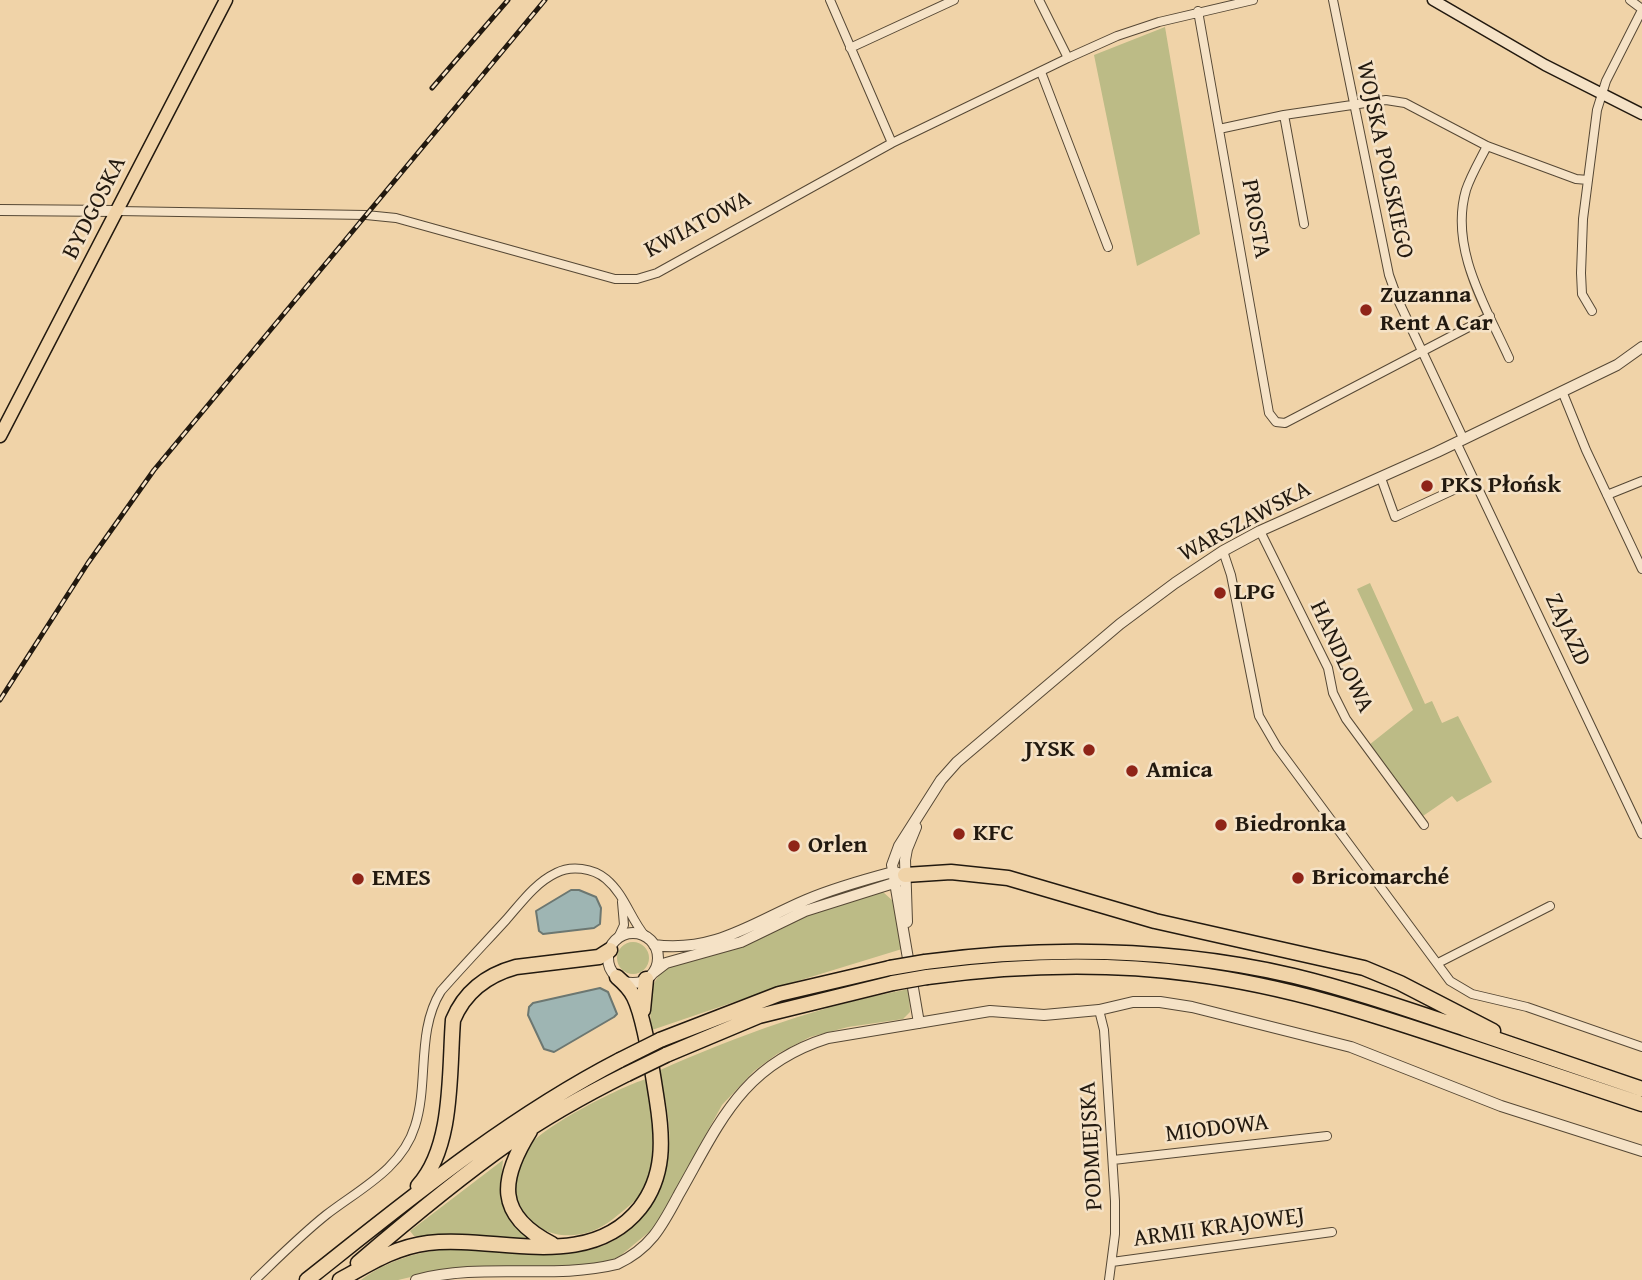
<!DOCTYPE html>
<meta charset="utf-8">
<style>
body{margin:0}
canvas{display:block;background:#f0d3a8}
</style>
<canvas width="1642" height="1280"></canvas>
<script>
const c = document.querySelector('canvas').getContext('2d');
c.lineJoin = 'round';
function fill(path, color) { c.fillStyle = color; c.fill(path, 'evenodd'); }
function trace(path, color, width, dash) { c.strokeStyle = color; c.lineWidth = width; c.lineCap = dash ? 'butt' : 'round'; c.setLineDash(dash || []); c.stroke(path); }
function drawText(font, color, halo, rows, align = 'center') {
  c.font = font + ' "Gentium Book Plus",serif'; c.lineWidth = 5; c.setLineDash([]); c.textBaseline = 'middle'; c.strokeStyle = halo; c.fillStyle = color; for (const [text, x, y, turn = 0] of rows) {
    c.save(); c.translate(x, y); c.rotate((+turn || 0) * Math.PI / 180); c.textAlign = isNaN(turn) ? turn : align; if (halo) c.strokeText(text, 0, 0); c.fillText(text, 0, 0); c.restore();
  }
}
fill(new Path2D(`
 M1165 27 1200 234 1137 266 1094 55Z
 M1370 583 1425 704 1432 701 1442 723 1458 716 1492 782 1457 802 1452 796 1423 816 1369 745 1413 710 1357 589Z
 M883 892 893 901 902 949 778 987 652 1030C649 1002 646 988 666 967L808 914Z
 M617 958a16 16 0 1 1 32 0a16 16 0 1 1-32 0Z
 M909 989 910 1012 903 1019 848 1027 810 1037 777 1054 754 1071 722 1105 655 1227 620 1256 595 1268 544 1274 445 1269 398 1280H361C388 1260 421 1250 455 1249 532 1247 610 1280 656 1196 677 1157 670 1111 658 1071 739 1035 822 1005 909 989Z
 M646 1079C650 1112 659 1152 646 1185 640 1199 625 1209 613 1219 560 1261 491 1216 524 1152 536 1129 620 1087 646 1079Z
 M503 1160C499 1194 503 1212 527 1237L525 1241 414 1236 410 1231Z`), '#bcbb86');
const water = new Path2D(`
 M571 890H579L596 897 601 908 600 924 594 928 543 934 539 931 536 911Z
 M600 988 608 992 617 1014 614 1017 554 1052 544 1049 528 1015 529 1007 533 1003Z`);
fill(water, '#9eb5b3');
trace(water, '#6c7771', 2);
const minor = new Path2D(`
 M830 0 892 143
 M1039 0 1068 58
 M1333 0 1389 275 1398 300 1463 438
 M1630 0 1642 9
 M1198 11 1269 413 1276 422 1285 423 1490 316
 M850 48 954 0
 M1041 72 1108 247
 M1284 115 1304 224
 M1219 129 1284 115 1386 100 1405 103 1487 146 1576 179 1588 180
 M1487 146C1480 160 1471 175 1466 190 1449 248 1486 307 1509 358
 M117 211 366 215 396 218 615 279H637L657 273 892 143 1068 58 1117 36 1159 22 1253 0
 M1592 311 1582 294 1581 273 1583 219 1597 110 1606 81 1642 10
 M1562 391 1586 450 1642 569
 M1456 442 1642 834
 M1381 478 1395 517 1475 480
 M1607 495 1642 481
 M1260 531 1328 668 1333 693 1346 719 1424 825
 M1223 551 1231 575 1259 716 1277 747 1450 981 1472 994 1527 1007 1642 1047
 M617 940 624 925 622 902
 M1438 963 1550 906
 M1099 1010 1104 1030 1115 1201V1234L1109 1280
 M1113 1160 1327 1136
 M1112 1262 1332 1232
 M255 1280C278 1258 301 1235 326 1215 358 1190 402 1169 415 1126 429 1083 416 1031 441 991 462 967 484 944 506 920 521 903 535 883 556 873 571 865 593 868 606 879 625 895 630 918 645 936`);
const tertiary = new Path2D(`
 M0 210 117 211
 M907 922 905 860 907 849 916 827
 M608 958a25 25 0 1 1 50 0a25 25 0 1 1-50 0Z
 M654 945C715 953 754 922 806 900 834 888 863 880 893 872L898 873
 M653 973 666 963 741 942 805 911 897 882
 M919 1023 892 865 899 846 941 780 957 762 1120 624 1175 583 1223 551 1260 531 1437 452 1617 365 1642 347
 M416 1280C482 1262 553 1280 617 1264 651 1248 662 1226 679 1194 720 1122 742 1065 828 1038L990 1011 1044 1015 1099 1010 1133 1002H1160L1192 1007 1351 1047 1501 1106 1642 1151`);
const secondary = new Path2D(`
 M1433 0 1545 65 1642 114`);
const primary = new Path2D(`
 M0 436 226 0`);
const motorway = new Path2D(`
 M905 875 951 872 1008 878 1155 921 1364 968 1400 983 1493 1031
 M925 962C1047 946 1173 948 1294 976 1352 990 1409 1010 1466 1029 1525 1049 1583 1069 1642 1089
 M927 977C1016 965 1104 962 1193 974 1287 986 1376 1015 1465 1045 1524 1065 1583 1084 1642 1104
 M643 1010 646 979
 M660 1040 779 994 890 968
 M666 1055 759 1016 893 983
 M530 1131C500 1179 495 1215 552 1244
 M418 1186C454 1147 449 1071 453 1020 465 991 487 975 516 967L599 957 610 950
 M358 1263C407 1221 457 1179 510 1142 547 1116 587 1094 627 1074
 M307 1280C408 1200 506 1119 620 1060
 M340 1280C369 1264 395 1247 428 1243 498 1235 588 1273 640 1208 665 1176 663 1139 657 1101 653 1075 645 1019 634 997 630 989 624 983 617 977`);
trace(minor, '#564835', 10);
trace(tertiary, '#564835', 12);
trace(secondary, '#22190f', 13);
trace(primary, '#22190f', 15);
trace(motorway, '#22190f', 17);
trace(minor, '#f5e2c6', 8);
trace(tertiary, '#f5e2c6', 10);
trace(secondary, '#f5e2c6', 10);
trace(primary, '#f0d3a8', 12);
trace(motorway, '#f0d3a8', 14);
const rail = new Path2D(`
 M432 88 508 0
 M0 700 88 563 154 470 545 0`);
trace(rail, '#22190f', 5);
trace(rail, '#f5e2c6', 2.5, [8]);
const motorwayBridge = new Path2D(`
 M890 968 925 962
 M893 983 927 977
 M620 1060 660 1040
 M627 1074 666 1055`);
trace(motorwayBridge, '#22190f', 17, []);
trace(motorwayBridge, '#f0d3a8', 14);
for (const [x, y, r, color] of [
 [1366,310,7,"#8f2418"],
 [1427,486,7,"#8f2418"],
 [1220,593,7,"#8f2418"],
 [1089,750,7,"#8f2418"],
 [1132,771,7,"#8f2418"],
 [1221,825,7,"#8f2418"],
 [959,834,7,"#8f2418"],
 [794,846,7,"#8f2418"],
 [1298,878,7,"#8f2418"],
 [358,879,7,"#8f2418"]
]) { const dot = new Path2D(); dot.arc(x, y, r, 0, 2 * Math.PI); c.fillStyle = color; c.fill(dot); trace(dot, '#f5e2c6', 2.5); }
drawText('24px', '#22190f', '#f5e2c6', [
 ["WOJSKA POLSKIEGO",1384,160,78],
 ["BYDGOSKA",95,208,-63],
 ["PROSTA",1255,219,80],
 ["KWIATOWA",698,225,-28],
 ["WARSZAWSKA",1245,522,-28],
 ["ZAJAZD",1567,630,65],
 ["HANDLOWA",1341,657,65],
 ["MIODOWA",1217,1129,-7],
 ["PODMIEJSKA",1092,1146,-93],
 ["ARMII KRAJOWEJ",1219,1228,-8]
]);
drawText('bold 24px', '#22190f', '#f5e2c6', [
 ["Zuzanna",1380,296],
 ["Rent A Car",1380,324],
 ["PKS Płońsk",1441,486],
 ["LPG",1234,593],
 ["JYSK",1075,750,"right"],
 ["Amica",1146,771],
 ["Biedronka",1235,825],
 ["KFC",973,834],
 ["Orlen",808,846],
 ["Bricomarché",1312,878],
 ["EMES",372,879]
], 'left');
</script>
